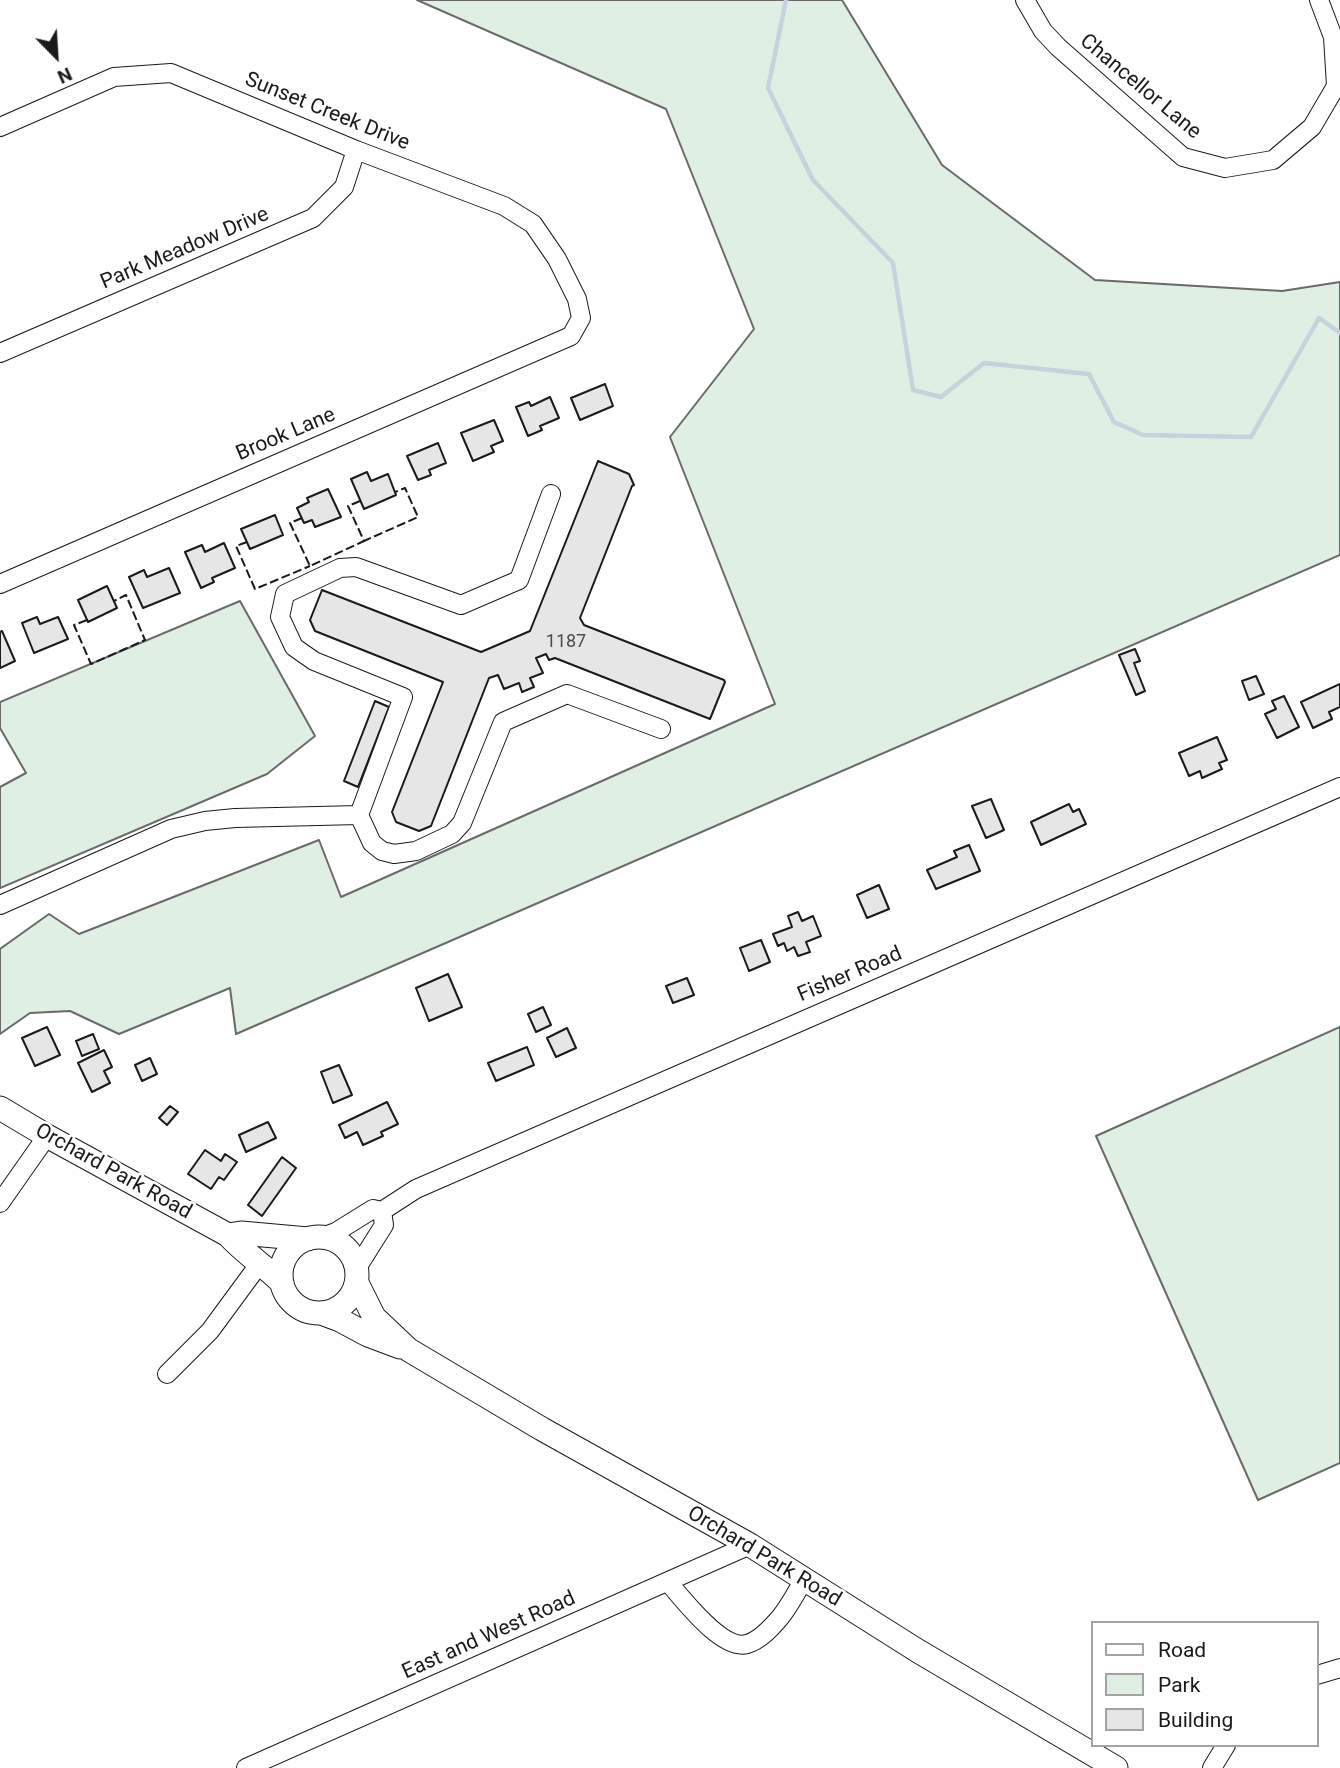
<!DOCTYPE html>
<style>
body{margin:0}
#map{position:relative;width:1340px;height:1768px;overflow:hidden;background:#fff;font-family:Roboto,sans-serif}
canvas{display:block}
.legend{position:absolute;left:1091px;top:1621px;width:228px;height:126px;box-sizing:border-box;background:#fff;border:2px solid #a3a3a3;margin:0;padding:9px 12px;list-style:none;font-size:21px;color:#1a1a1a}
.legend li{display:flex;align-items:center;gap:14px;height:35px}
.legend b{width:35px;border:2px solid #a3a3a3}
.north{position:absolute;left:21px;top:21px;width:70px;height:70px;-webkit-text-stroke:5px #fff;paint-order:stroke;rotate:156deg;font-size:19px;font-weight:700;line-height:28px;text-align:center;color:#1a1a1a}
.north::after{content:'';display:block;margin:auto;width:24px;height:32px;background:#1a1a1a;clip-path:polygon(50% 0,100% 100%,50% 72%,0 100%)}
</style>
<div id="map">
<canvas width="1340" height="1768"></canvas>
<ul class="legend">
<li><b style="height:9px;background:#fff"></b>Road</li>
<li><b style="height:19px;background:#e0efe3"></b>Park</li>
<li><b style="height:19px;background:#e6e6e6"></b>Building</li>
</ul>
<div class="north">N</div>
</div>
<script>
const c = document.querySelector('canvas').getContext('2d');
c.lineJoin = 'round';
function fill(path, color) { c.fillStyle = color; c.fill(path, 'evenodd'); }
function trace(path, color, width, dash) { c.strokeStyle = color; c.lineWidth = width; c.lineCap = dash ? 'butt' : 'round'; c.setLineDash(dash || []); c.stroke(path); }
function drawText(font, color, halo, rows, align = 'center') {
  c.font = font + ' Roboto,sans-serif'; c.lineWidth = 5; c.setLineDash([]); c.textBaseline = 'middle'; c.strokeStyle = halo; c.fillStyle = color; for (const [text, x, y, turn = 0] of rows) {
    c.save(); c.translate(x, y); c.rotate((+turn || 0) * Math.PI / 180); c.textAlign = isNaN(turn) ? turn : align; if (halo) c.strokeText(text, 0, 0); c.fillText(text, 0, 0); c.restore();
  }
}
const green = new Path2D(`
 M417 0H842L942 165 1095 280 1282 291 1340 282V555L236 1034 230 988 119 1034 70 1011 30 1013 0 1034V949L49 914 79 934 319 840 341 897 775 704 670 437 754 329 666 109Z
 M240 601 315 736 267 774 0 888V787L26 773 0 728V702Z
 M1340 1027V1463L1258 1500 1096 1136Z`);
fill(green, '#e0efe3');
trace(green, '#6a6a6a', 2);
trace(new Path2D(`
 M786 0 768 88 813 180 893 263 913 390 941 397 984 363 1089 374 1114 422 1143 435 1251 437 1319 318 1340 333`), '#c6d2dc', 4.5);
const building = new Path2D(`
 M605 384 613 406 580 420 571 398Z
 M550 397 559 418 540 426 542 430 528 436 516 407 529 402 531 406Z
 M494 420 503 441 491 446 494 452 473 461 461 433Z
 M438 443 446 463 429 470 431 475 418 480 407 456Z
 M598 461 629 474 634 485 632 486 580 618 584 625 724 680 725 682 710 719 555 658 549 660 546 654 536 658 543 673 530 678 534 687 522 692 519 683 504 689 498 675 489 678 431 826 419 831 396 822 392 812 443 682 315 631 310 620 322 590 481 652 530 631Z
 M367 472 371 481 388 474 396 495 364 509 351 479Z
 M328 489 341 517 315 527 312 520 304 523 297 508 309 502 307 498Z
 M275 515 283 535 250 549 241 529Z
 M224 543 235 568 212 578 214 582 201 588 185 552 202 545 205 552Z
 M169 568 180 593 143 608 129 577 144 570 147 577Z
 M107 586 117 608 88 622 78 600Z
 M37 617 40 624 58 617 68 639 34 653 22 623Z
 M2 631 15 661 0 668V632Z
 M1135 649 1140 661 1134 663 1145 691 1136 695 1119 655Z
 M1256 676 1264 694 1249 700 1242 681Z
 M1340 684V707L1329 712 1332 719 1313 728 1301 702Z
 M1284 696 1299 727 1277 738 1265 714 1276 709 1272 701Z
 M375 701 389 707 358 787 344 781Z
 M1217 737 1227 760 1219 763 1222 769 1202 778 1200 771 1189 776 1179 753Z
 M991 799 1004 830 986 838 972 806Z
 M1069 804 1073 812 1079 809 1086 824 1041 845 1031 822Z
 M969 845 980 871 936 889 927 870 957 857 954 851Z
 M879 885 889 909 867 918 857 895Z
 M798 912 802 921 813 916 821 936 806 942 810 952 798 956 794 947 787 951 784 943 778 946 773 934 792 927 788 916Z
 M761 940 770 962 749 971 740 948Z
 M448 974 462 1007 429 1021 416 988Z
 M687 978 694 995 673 1003 666 986Z
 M543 1007 551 1025 536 1032 528 1014Z
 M47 1027 60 1055 35 1066 22 1038Z
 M567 1028 576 1048 556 1057 547 1038Z
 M93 1034 99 1049 82 1056 76 1041Z
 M527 1047 534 1065 496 1081 488 1063Z
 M104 1050 112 1067 104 1071 110 1083 92 1092 78 1063Z
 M150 1058 157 1074 142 1081 135 1065Z
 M339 1065 352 1095 333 1103 321 1072Z
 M387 1102 398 1124 381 1132 383 1136 363 1145 357 1132 345 1138 339 1125Z
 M170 1106 178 1112 167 1125 159 1118Z
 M268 1122 276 1138 246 1152 239 1135Z
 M205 1150 221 1161 225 1154 237 1162 224 1180 219 1177 211 1189 188 1174Z
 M282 1157 296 1168 262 1216 248 1205Z`);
fill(building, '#e6e6e6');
trace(building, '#1a1a1a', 2);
const minor = new Path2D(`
 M1025 0 1043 31 1058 47 1183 157 1225 168 1273 160 1312 127 1336 86 1333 37 1319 0
 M0 127 114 77 171 73 356 150 504 206 533 224 557 259 577 299 581 318 571 336 0 584
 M0 353 313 218 344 187 356 150
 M551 494 519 580 461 605 356 567 340 568 285 594 280 617 294 647 314 661 403 697 359 815 372 843 382 851 394 854 416 851 452 834 462 823 503 722 567 694 661 729
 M0 905 171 829 205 821 235 818 359 815
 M0 1203 47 1136
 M322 1237 336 1232 373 1209 382 1211 416 1189 1340 787
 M357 1268 384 1225 382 1211
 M167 1374 210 1331 260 1263
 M668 1582C683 1599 722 1651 747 1644 759 1641 769 1630 777 1621 788 1609 796 1593 804 1579
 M1317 1675 1340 1668
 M246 1768 750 1545
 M1212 1768 1226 1745`);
const major = new Path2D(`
 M0 1108 47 1136 228 1235C244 1253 265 1266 282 1283
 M228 1235 241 1233 308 1239
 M281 1275a38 38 0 1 1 76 0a38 38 0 1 1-76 0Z
 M357 1283 374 1317 409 1350 542 1429 750 1545 918 1651 1116 1768
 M321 1313 340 1320 368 1335 400 1347`);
trace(minor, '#1a1a1a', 20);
trace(major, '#1a1a1a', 25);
trace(minor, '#fff', 18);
trace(major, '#fff', 23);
trace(new Path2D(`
 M360 501 348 506 364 541 418 517 405 488 395 492
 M302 518 290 523 310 566 364 541
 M247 542 236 546 255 589 310 566
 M87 620 74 625 91 664 145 640 126 595 114 601`), '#1a1a1a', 2, [9, 3.5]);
drawText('18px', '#4d4d4d', null, [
 ["1187",566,642]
]);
drawText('21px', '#1a1a1a', '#fff', [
 ["Chancellor Lane",1140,87,40],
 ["Sunset Creek Drive",327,112,22],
 ["Park Meadow Drive",185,249,-23],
 ["Brook Lane",286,435,-23],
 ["Fisher Road",850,975,-23],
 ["Orchard Park Road",113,1172,29],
 ["Orchard Park Road",764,1557,31],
 ["East and West Road",489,1636,-24]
]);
</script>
